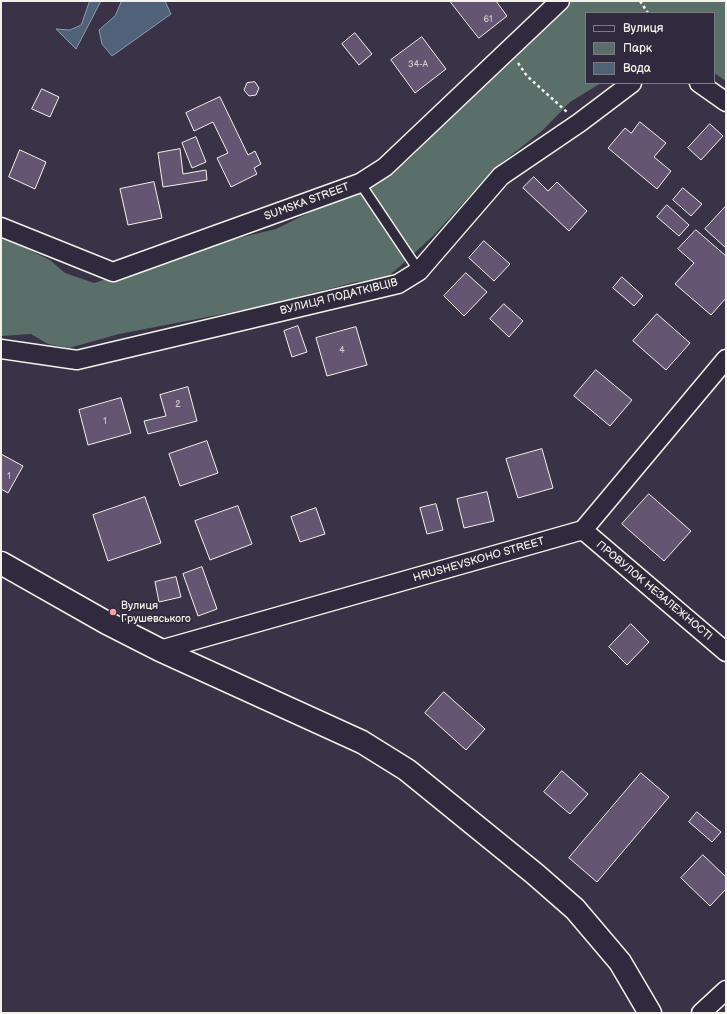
<!DOCTYPE html>
<meta charset="utf-8">
<style>
body{margin:0}
#map{position:relative;width:727px;height:1014px;overflow:hidden;background:#3a3348;font-family:"Balsamiq Sans",sans-serif}
canvas{display:block}
.frame{position:absolute;inset:0;border:2px solid #f4f1e8;pointer-events:none}
.legend{position:absolute;left:585px;top:12px;width:130px;height:72px;box-sizing:border-box;background:#2f2a3d;border:1px solid #7e7a81;margin:0;padding:5px 7px;list-style:none;font-size:12px;color:#f4f1e8}
.legend li{display:flex;align-items:center;gap:8px;height:20px}
.legend b{width:20px;border:1px solid #7e7a81}
</style>
<div id="map">
<canvas width="727" height="1014"></canvas>
<div class="frame"></div>
<ul class="legend">
<li><b style="height:5px;background:#2f2a3d"></b>Вулиця</li>
<li><b style="height:11px;background:#5a6f69"></b>Парк</li>
<li><b style="height:11px;background:#4f627a"></b>Вода</li>
</ul>
</div>
<script>
const c = document.querySelector('canvas').getContext('2d');
c.lineJoin = 'round';
function fill(path, color) { c.fillStyle = color; c.fill(path, 'evenodd'); }
function trace(path, color, width, dash) { c.strokeStyle = color; c.lineWidth = width; c.lineCap = dash ? 'butt' : 'round'; c.setLineDash(dash || []); c.stroke(path); }
function drawText(font, color, halo, rows, align = 'center') {
  c.font = font + ' "Balsamiq Sans",sans-serif'; c.lineWidth = 4; c.setLineDash([]); c.textBaseline = 'middle'; c.strokeStyle = halo; c.fillStyle = color; for (const [text, x, y, turn = 0] of rows) {
    c.save(); c.translate(x, y); c.rotate((+turn || 0) * Math.PI / 180); c.textAlign = isNaN(turn) ? turn : align; if (halo) c.strokeText(text, 0, 0); c.fillText(text, 0, 0); c.restore();
  }
}
fill(new Path2D(`
 M570 1H726V81L714 73V13H586V83H601L570 102 543 130 495 168 433 236 387 278 356 282 254 308 119 334 69 348 48 344 31 334 1 336V239L11 241 50 260 65 273 94 283 174 258 193 249 276 229 355 190 374 184 407 161Z`), '#5a6f69');
const water = new Path2D(`
 M90 1H101L76 49 56 29 70 30 81 25Z
 M122 1H165L171 14 112 56 102 44 99 30 115 16Z`);
fill(water, '#4f627a');
trace(water, '#919ba6', 1);
const building = new Path2D(`
 M450 1H496L507 16 479 38Z
 M355 33 372 54 359 65 342 44Z
 M422 37 446 69 415 93 391 60Z
 M255 82 259 88 256 95 249 96 244 90 247 83Z
 M42 89 59 97 50 117 32 109Z
 M220 97 248 155 255 151 261 164 254 168 257 174 231 187 217 158 228 153 213 122 194 131 186 113Z
 M640 122 666 143 654 157 671 171 657 189 608 148 625 128 631 133Z
 M710 124 723 136 701 160 688 148Z
 M196 137 206 162 192 168 182 143Z
 M180 149 183 174 206 170 207 180 163 187 158 153Z
 M20 150 46 162 35 189 9 177Z
 M534 177 548 191 557 182 587 211 569 231 523 188Z
 M154 182 162 218 128 225 120 189Z
 M683 188 702 204 691 216 673 200Z
 M667 205 689 225 679 236 657 217Z
 M726 206V248L705 229Z
 M696 230 726 256V298L711 315 675 284 694 263 678 249Z
 M484 241 510 264 494 281 469 258Z
 M466 273 487 292 464 316 444 296Z
 M622 277 643 296 634 306 613 288Z
 M504 304 523 321 509 337 490 319Z
 M657 314 690 343 666 370 633 341Z
 M298 326 307 352 292 357 284 331Z
 M356 327 367 365 327 376 316 338Z
 M596 370 632 400 610 426 574 396Z
 M188 387 197 421 148 434 144 421 166 416 160 395Z
 M121 398 131 433 88 445 79 410Z
 M207 441 218 473 180 486 169 454Z
 M542 449 553 488 518 498 506 459Z
 M1 454 23 466 8 493 1 489Z
 M487 492 494 521 464 528 457 499Z
 M649 494 691 531 664 561 622 524Z
 M145 497 161 543 108 561 93 515Z
 M436 504 443 530 427 534 420 508Z
 M238 506 252 544 210 560 195 521Z
 M316 508 325 534 300 542 291 517Z
 M202 567 217 609 198 616 183 574Z
 M176 577 181 597 159 602 155 582Z
 M631 624 649 642 627 665 609 647Z
 M444 692 485 729 466 750 425 713Z
 M562 771 588 794 570 814 544 792Z
 M641 773 669 797 597 882 569 858Z
 M697 812 721 832 712 842 689 822Z
 M703 855 726 877V889L710 906 681 878Z`);
fill(building, '#645672');
trace(building, '#f4f1e8', 1);
const service = new Path2D(`
 M360 183 419 271`);
const minor = new Path2D(`
 M699 83 726 102
 M1 227 113 272 360 183 385 167 560 1
 M1 349 77 360 398 284 419 271 501 176 579 123 632 83
 M583 530 726 652
 M160 650 583 530 726 359
 M701 1013 726 990`);
const tertiary = new Path2D(`
 M1 563 107 623 160 650 362 742 407 770 535 874 575 909 620 962 650 1013`);
trace(service, '#f4f1e8', 12);
trace(minor, '#f4f1e8', 21);
trace(tertiary, '#f4f1e8', 25);
trace(new Path2D(`
 M640 1 648 13
 M518 63 527 76 567 112`), '#f4f1e8', 2.5, [3, 3]);
trace(service, '#2f2a3d', 9);
trace(minor, '#2f2a3d', 18);
trace(tertiary, '#2f2a3d', 22);
for (const [x, y, r, color] of [
 [113,612,4,"#ff9aa2"]
]) { const dot = new Path2D(); dot.arc(x, y, r, 0, 2 * Math.PI); c.fillStyle = color; c.fill(dot); trace(dot, '#2f2a3d', 1.5); }
drawText('9px', '#d0caca', null, [
 ["61",488,20],
 ["34-А",418,65],
 ["4",342,351],
 ["2",178,405],
 ["1",105,422],
 ["1",9,477]
]);
drawText('11px', '#f4f1e8', '#2f2a3d', [
 ["SUMSKA STREET",307,202,-20],
 ["ВУЛИЦЯ ПОДАТКІВЦІВ",339,297,-14],
 ["HRUSHEVSKOHO STREET",479,560,-16],
 ["ПРОВУЛОК НЕЗАЛЕЖНОСТІ",654,591,40]
]);
drawText('11px', '#f4f1e8', '#2f2a3d', [
 ["Вулиця",121,606],
 ["Грушевського",121,619]
], 'left');
</script>
